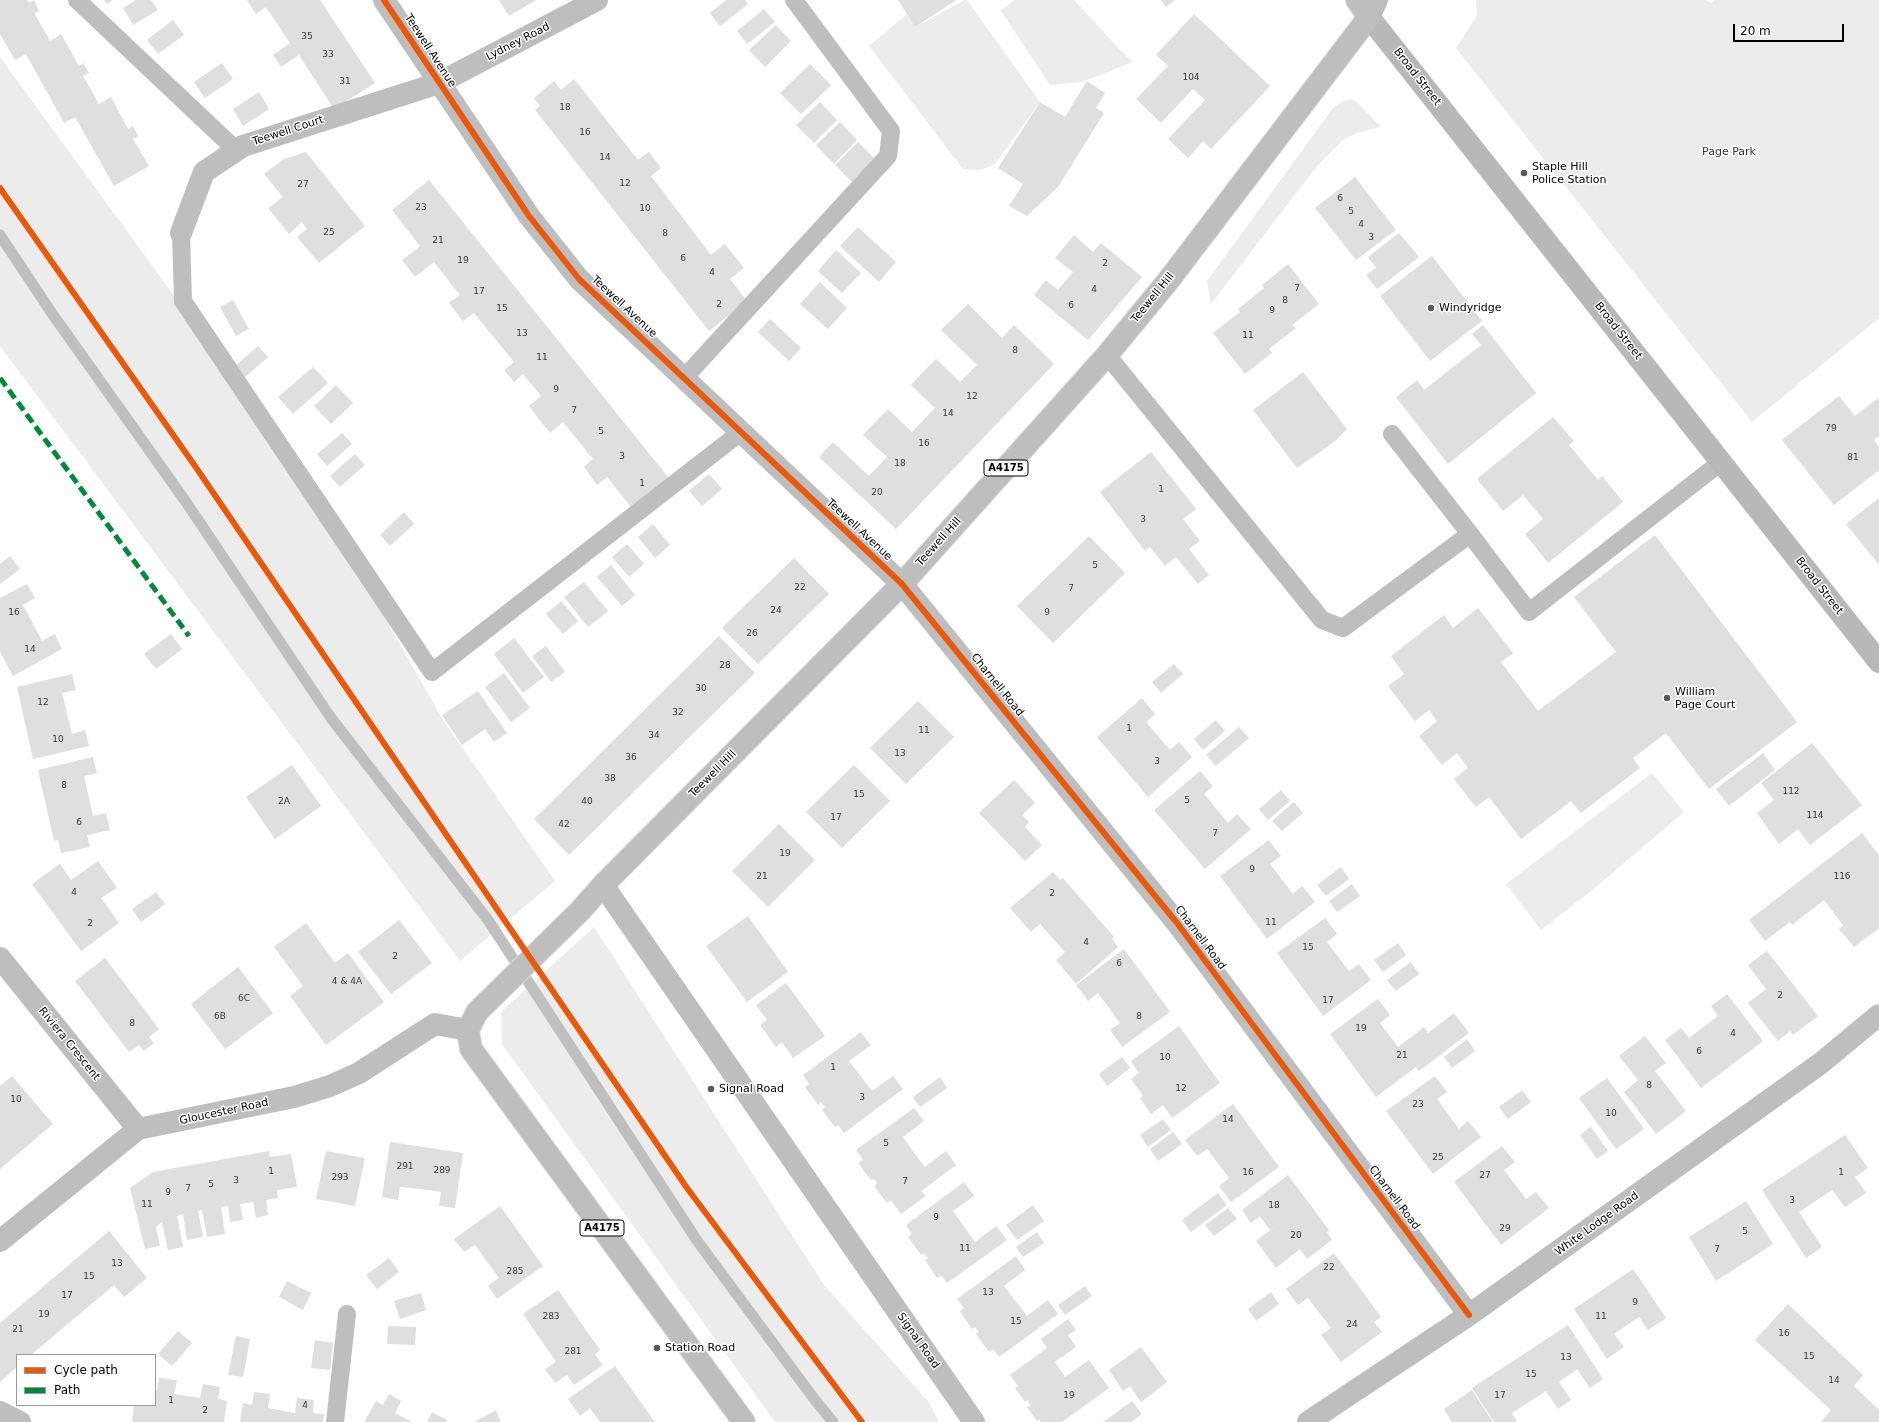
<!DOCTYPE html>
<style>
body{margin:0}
#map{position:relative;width:1879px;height:1422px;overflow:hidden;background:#fff;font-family:"DejaVu Sans",sans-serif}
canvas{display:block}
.legend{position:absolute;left:16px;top:1354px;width:140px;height:52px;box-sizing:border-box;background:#fff;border:1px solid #999;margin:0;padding:5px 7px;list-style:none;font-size:12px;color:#000}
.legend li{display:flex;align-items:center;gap:8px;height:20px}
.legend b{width:20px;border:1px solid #999}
.scale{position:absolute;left:1733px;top:24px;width:111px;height:18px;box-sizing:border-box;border:2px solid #000;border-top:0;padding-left:5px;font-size:12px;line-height:14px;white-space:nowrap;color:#000;-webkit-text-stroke:3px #fff;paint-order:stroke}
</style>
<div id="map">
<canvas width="1879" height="1422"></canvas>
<ul class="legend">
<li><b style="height:5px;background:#e8590c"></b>Cycle path</li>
<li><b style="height:5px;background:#00873e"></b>Path</li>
</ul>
<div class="scale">20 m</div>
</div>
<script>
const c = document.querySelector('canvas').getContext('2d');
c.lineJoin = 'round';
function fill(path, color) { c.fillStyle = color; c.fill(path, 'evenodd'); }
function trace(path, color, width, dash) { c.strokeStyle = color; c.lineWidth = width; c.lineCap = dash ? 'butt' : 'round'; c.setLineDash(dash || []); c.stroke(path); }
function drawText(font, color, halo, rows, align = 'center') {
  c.font = font + ' "DejaVu Sans",sans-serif'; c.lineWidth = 3; c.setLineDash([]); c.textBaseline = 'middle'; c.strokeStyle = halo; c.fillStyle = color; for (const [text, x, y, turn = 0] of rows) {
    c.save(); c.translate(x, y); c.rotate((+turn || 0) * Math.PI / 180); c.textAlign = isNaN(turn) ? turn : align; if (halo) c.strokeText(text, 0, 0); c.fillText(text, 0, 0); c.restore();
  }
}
fill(new Path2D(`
 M965 0H967L1040 102 994 165 979 170 963 169 869 46 907 14 915 27Z
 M1014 0H1074L1123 53 1133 62 1082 82 1050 85 1001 11Z
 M1476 0H1706L1711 3 1715 0H1879V318L1752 422 1456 48 1477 15Z
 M0 57 237 382 344 546 443 720 555 881 460 961 0 346Z
 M1350 99 1357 102 1381 127 1360 132 1344 139 1317 166 1211 304 1207 281 1333 108 1343 101Z
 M1652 773 1684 812 1591 891 1541 930 1506 884Z
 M594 927 824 1285 928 1401 939 1422H775L502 1044 501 1012Z`), '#ececec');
trace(new Path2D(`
 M0 235 51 312 186 502 331 718 488 920 698 1242 815 1400 833 1422`), '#bfbfbf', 11);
fill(new Path2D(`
 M0 0H27L29 3 34 0 39 11 34 13 50 41 61 34 79 66 83 63 89 73 83 76 99 104 111 97 128 129 133 126 138 136 133 139 149 166 114 186 75 117 64 123 26 54 15 60 0 34Z
 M104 0H113L107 4Z
 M136 0H151L158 10 133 25 123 8Z
 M247 0H320L375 83 334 109 299 55 281 67 273 55 290 43 266 7 256 14Z
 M499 0H536L509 16Z
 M726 0H745L748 4 720 26 710 13Z
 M898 0H955V1L915 27Z
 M1161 0H1175L1166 7Z
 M764 9 775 22 747 44 737 31Z
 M1194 14 1270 86 1211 149 1203 141 1188 158 1168 139 1205 100 1193 89 1161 123 1136 99 1168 66 1156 55Z
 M173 20 184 35 158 54 147 40Z
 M776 25 791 41 765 67 749 50Z
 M222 63 233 79 205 98 194 82Z
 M810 64 831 85 801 114 780 93Z
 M574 79 638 160 649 152 661 168 651 176 711 255 725 244 744 268 730 279 747 301 709 331 535 110 540 106 534 98 554 81 561 90Z
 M1087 81 1105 93 1096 108 1104 113 1058 187 1027 216 1009 206 1023 184 998 168 1040 102 1065 117Z
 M259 92 269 109 243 126 233 109Z
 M820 102 837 120 814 143 796 125Z
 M840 122 857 140 834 164 816 145Z
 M858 142 876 160 853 183 835 165Z
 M306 152 365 226 319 263 297 237 307 229 302 222 289 234 268 208 283 197 264 174 284 159Z
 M1355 177 1396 230 1356 260 1315 208Z
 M429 180 672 482 635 512 607 477 597 485 584 467 593 459 563 422 550 433 539 419 529 406 541 396 523 374 514 382 504 370 514 362 474 313 463 321 449 303 460 295 434 262 415 277 402 260 420 246 392 210Z
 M858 227 896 262 879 282 840 246Z
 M1399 233 1419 257 1377 289 1366 275 1376 268 1368 257Z
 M1074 235 1093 252 1101 243 1142 277 1088 340 1034 295 1046 280 1058 290 1073 272 1055 258Z
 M836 250 861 273 842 293 818 271Z
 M1432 256 1482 321 1430 361 1380 296Z
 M1288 264 1319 304 1292 325 1296 328 1269 349 1272 353 1245 374 1213 333 1240 312 1238 309 1264 288 1262 285Z
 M820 282 847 308 828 329 800 304Z
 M233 300 249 329 236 336 220 307Z
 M968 304 1002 338 1014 325 1054 364 896 529 819 457 833 442 869 476 887 457 863 435 875 422 888 409 912 432 935 408 911 385 923 372 936 359 960 382 977 365 941 330Z
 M770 319 801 348 789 361 758 332Z
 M1483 325 1536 393 1448 464 1396 397 1417 380 1424 390 1481 345 1472 334Z
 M258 346 268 357 243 379 233 368Z
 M313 367 328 383 293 414 278 397Z
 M1303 372 1347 429 1334 442 1297 468 1253 410Z
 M336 385 353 403 331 424 314 406Z
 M1839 396 1855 416 1878 398 1879 400V436L1874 440 1879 447V470L1834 505 1782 440Z
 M1553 417 1574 441 1569 445 1598 480 1602 476 1623 502 1548 563 1525 534 1543 519 1523 495 1503 511 1477 479Z
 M342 433 352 444 327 466 317 454Z
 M1151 452 1196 509 1183 519 1200 541 1189 549 1209 575 1198 584 1176 557 1165 566 1150 547 1145 551 1100 492Z
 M355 454 365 465 340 487 330 476Z
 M709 474 722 489 702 506 689 491Z
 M1879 498V565L1846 524Z
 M404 512 414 524 390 546 380 535Z
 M653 524 670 545 655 558 638 537Z
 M1655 535 1797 722 1709 789 1666 733 1633 758 1640 768 1581 813 1571 801 1521 839 1489 797 1476 807 1454 779 1468 768 1457 753 1442 765 1419 736 1437 721 1429 710 1415 721 1388 686 1404 674 1391 656 1444 615 1453 628 1478 608 1513 653 1501 662 1538 711 1616 652 1574 597Z
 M1089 536 1125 573 1053 643 1017 606Z
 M627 544 644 564 629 577 612 557Z
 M10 556 20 569 0 584V564Z
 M794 558 829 594 758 664 722 628Z
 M611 565 635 595 622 606 597 577Z
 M584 582 608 611 588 627 564 597Z
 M27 584 35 598 23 605 32 622 42 641 55 634 62 649 13 676 0 652V598Z
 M561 601 578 621 563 634 546 614Z
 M171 634 182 649 156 669 144 654Z
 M719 636 755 673 569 855 534 819Z
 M514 638 544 677 523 693 494 654Z
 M546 646 565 672 551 682 532 656Z
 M1174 664 1183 674 1161 693 1152 682Z
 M504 673 530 708 511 722 485 687Z
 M72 674 76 690 62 693 72 734 85 730 89 746 33 759 17 687Z
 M478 691 507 733 494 742 485 729 462 745 442 715Z
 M1142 698 1155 714 1146 722 1170 750 1179 742 1192 757 1148 797 1097 737Z
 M918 701 954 737 906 784 870 748Z
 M1216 720 1225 731 1203 750 1194 739Z
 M1239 727 1249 738 1216 766 1206 755Z
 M1812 743 1862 805 1810 845 1798 829 1779 844 1757 813 1774 800 1761 783Z
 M1763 753 1775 770 1729 806 1716 789Z
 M93 757 97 773 84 776 93 816 106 813 110 830 87 835 90 847 61 853 58 840 54 841 38 770Z
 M292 765 321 806 275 839 246 797Z
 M854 765 890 801 842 848 806 812Z
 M1200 771 1213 786 1204 794 1228 823 1237 814 1251 829 1205 869 1154 810Z
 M1014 780 1035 803 1022 815 1029 822 1025 827 1042 845 1025 861 979 813Z
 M1281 790 1290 801 1268 820 1259 809Z
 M1294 802 1303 813 1282 831 1272 821Z
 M779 824 815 860 768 907 732 871Z
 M1862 833 1879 855V928L1854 947 1839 929 1843 925 1824 900 1792 925 1790 922 1765 941 1749 920Z
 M1269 840 1281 856 1270 864 1293 894 1302 886 1315 902 1267 939 1220 876Z
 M98 861 117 888 101 898 119 923 81 951 32 884 60 864 71 880Z
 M1341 867 1349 879 1326 896 1317 885Z
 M1053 872 1060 880 1063 878 1114 937 1112 939 1118 947 1076 984 1056 960 1065 952 1040 924 1031 932 1010 908Z
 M1352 884 1360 896 1337 912 1329 901Z
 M156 892 165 904 141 922 132 909Z
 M748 916 788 972 747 1002 706 946Z
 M1325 918 1337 934 1327 942 1349 971 1359 964 1371 980 1323 1016 1277 953Z
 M399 920 432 963 391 994 358 952Z
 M306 923 335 963 348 953 384 1002 326 1045 290 996 303 986 274 947Z
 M1398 943 1406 955 1383 972 1374 960Z
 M1124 949 1170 1012 1122 1047 1110 1030 1120 1023 1098 993 1088 1001 1076 985Z
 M1767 951 1818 1016 1793 1035 1790 1031 1778 1041 1748 1003 1766 989 1748 965Z
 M105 958 159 1029 149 1037 154 1043 144 1051 139 1045 129 1052 75 981Z
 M1411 962 1419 974 1396 991 1387 980Z
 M238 967 273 1013 225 1049 191 1004Z
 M786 983 825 1036 793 1058 782 1042 776 1047 760 1025 767 1020 756 1005Z
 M1727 994 1763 1041 1701 1088 1665 1040 1681 1028 1689 1038 1718 1016 1711 1006Z
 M1378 999 1390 1015 1380 1023 1398 1047 1424 1027 1428 1033 1454 1013 1469 1033 1419 1071 1416 1067 1376 1097 1330 1034Z
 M1179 1026 1220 1083 1172 1118 1163 1105 1151 1114 1140 1098 1143 1096 1131 1079 1139 1073 1131 1061Z
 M861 1032 871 1045 849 1061 872 1091 893 1076 903 1089 844 1133 838 1125 835 1127 822 1110 825 1107 821 1102 818 1105 805 1087 809 1084 803 1075Z
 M1645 1036 1666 1063 1655 1071 1686 1111 1656 1134 1624 1092 1638 1080 1619 1056Z
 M1467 1039 1475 1051 1452 1068 1444 1057Z
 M1122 1057 1130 1068 1107 1086 1099 1074Z
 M12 1076 53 1124 0 1169V1086Z
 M1435 1076 1447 1092 1437 1099 1459 1129 1468 1121 1481 1137 1433 1174 1386 1111Z
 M940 1077 947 1088 920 1107 913 1097Z
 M1607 1078 1644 1129 1616 1149 1579 1098Z
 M1522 1090 1531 1102 1508 1119 1499 1107Z
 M1233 1104 1279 1167 1231 1202 1219 1186 1229 1178 1207 1149 1197 1156 1185 1140Z
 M914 1108 924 1121 903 1137 914 1153 925 1167 946 1151 956 1165 921 1191 926 1196 901 1214 891 1200 887 1203 874 1186 877 1183 874 1179 871 1180 858 1163 863 1160 856 1150Z
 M1163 1119 1171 1130 1148 1147 1140 1135Z
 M1591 1127 1608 1151 1597 1159 1580 1135Z
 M1173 1132 1182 1144 1158 1161 1150 1149Z
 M1845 1135 1868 1168 1855 1177 1866 1193 1845 1207 1832 1190 1799 1212 1822 1247 1806 1258 1762 1190Z
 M390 1142 463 1153 455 1208 439 1206 441 1192 421 1189 400 1187 398 1200 382 1197Z
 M1502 1146 1515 1162 1504 1170 1526 1199 1536 1192 1549 1208 1501 1245 1454 1182Z
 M269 1151 270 1157 291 1154 297 1187 277 1190 278 1198 266 1200 268 1215 256 1218 253 1202 240 1204 243 1220 230 1222 228 1206 221 1207 225 1234 207 1237 202 1210 198 1211 203 1237 187 1240 183 1214 177 1216 183 1247 168 1250 162 1222 156 1227 160 1246 145 1249 130 1188 153 1172Z
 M326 1151 365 1158 355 1206 316 1199Z
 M1288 1175 1329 1230 1327 1232 1332 1240 1307 1259 1300 1249 1276 1268 1256 1241 1277 1225 1270 1230 1260 1216 1251 1223 1242 1210Z
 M964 1182 974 1196 953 1211 975 1242 996 1226 1007 1240 947 1283 941 1275 937 1278 925 1260 928 1258 924 1253 921 1255 908 1237 912 1234 906 1225Z
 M1218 1193 1227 1205 1191 1232 1182 1220Z
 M1746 1201 1773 1244 1716 1281 1689 1237Z
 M1033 1205 1044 1221 1017 1240 1006 1225Z
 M500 1206 543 1266 497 1299 488 1286 499 1278 475 1245 464 1252 454 1239Z
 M1228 1208 1237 1219 1214 1236 1205 1225Z
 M109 1231 147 1278 124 1297 114 1285 31 1355H17V1367L0 1382V1323Z
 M1037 1232 1044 1243 1023 1257 1016 1247Z
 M1334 1253 1381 1317 1374 1322 1382 1332 1341 1362 1321 1335 1331 1328 1308 1298 1298 1305 1286 1289Z
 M1016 1256 1025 1270 1004 1286 1027 1316 1048 1300 1058 1314 999 1357 993 1349 989 1352 976 1334 979 1332 975 1327 972 1329 960 1311 964 1308 957 1299Z
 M389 1258 399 1272 377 1289 366 1275Z
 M1633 1269 1666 1318 1648 1330 1639 1317 1614 1334 1624 1347 1607 1359 1574 1309Z
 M287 1281 311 1293 303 1310 279 1297Z
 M1085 1286 1092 1296 1065 1315 1058 1305Z
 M558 1290 600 1350 595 1354 603 1365 574 1385 567 1375 555 1383 545 1369 556 1362 523 1314Z
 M1271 1292 1279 1304 1256 1321 1248 1309Z
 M421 1293 426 1310 400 1319 394 1301Z
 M1788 1304 1863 1375 1854 1386 1879 1410V1422H1821L1831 1410 1755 1340Z
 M1068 1319 1076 1330 1068 1335 1076 1347 1055 1362 1065 1377 1089 1360 1109 1388 1062 1422H1041L1039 1419 1037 1421 1027 1407 1031 1405 1027 1400 1025 1402 1015 1388 1018 1386 1010 1375 1047 1348 1041 1339Z
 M1568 1325 1603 1379 1590 1388 1577 1369 1559 1382 1571 1400 1558 1409 1546 1391 1512 1413 1517 1422H1494L1472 1388Z
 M388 1326 416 1327 415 1345 387 1344Z
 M178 1331 192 1343 172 1366 158 1354Z
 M236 1336 250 1339 243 1377 228 1375Z
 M315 1340 333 1343 330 1370 311 1368Z
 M1141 1347 1167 1382 1141 1402 1130 1386 1123 1391 1109 1370Z
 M615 1366 637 1397 655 1422H600L590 1408 580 1416 568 1399Z
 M159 1378 177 1380 174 1394 200 1398 203 1384 220 1387 218 1399 227 1401 224 1422H132L134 1405H155V1390H157Z
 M1472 1390 1493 1422H1452L1444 1409Z
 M254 1392 270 1394 268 1408 295 1413 297 1398 314 1400 313 1413 324 1414 323 1422H240L243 1403 252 1405Z
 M389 1394 401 1401 395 1413 412 1422H364L376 1401 383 1405Z
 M1132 1401 1142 1414 1131 1422H1103Z
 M496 1410 501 1422H474Z
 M432 1412 447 1420 446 1422H427Z`), '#dfdfdf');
const primary = new Path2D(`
 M744 1422 471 1049 468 1030 477 1012 580 911 603 885 902 584 1107 355 1168 281 1369 17 1357 0`);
trace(primary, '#dbdbdb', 24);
trace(new Path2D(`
 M77 0 236 150
 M181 233 183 301 432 672 741 432
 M1107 355 1322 620 1343 628 1470 534 1392 434
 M684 378 888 156 891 131 794 0
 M1470 534 1529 612 1721 462
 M335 1422 347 1314`), '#bebebe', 18);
trace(new Path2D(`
 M384 0 529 216 579 279 902 584 1177 923 1469 1315
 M181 233 204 172 243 146 439 83 597 0
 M603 885 974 1422
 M0 958 138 1129
 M0 1412 20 1422
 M1308 1422 1469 1315 1821 1063 1879 1015`), '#bebebe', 22);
trace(new Path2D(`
 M1369 17 1377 0
 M0 1241 138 1129 294 1097 330 1086 359 1073 435 1024 468 1030`), '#bebebe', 22);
trace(new Path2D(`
 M1369 17 1879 662`), '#b8b8b8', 22);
trace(primary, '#bebebe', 22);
trace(new Path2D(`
 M0 378 189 636`), '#00873e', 5, [10, 5]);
trace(new Path2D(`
 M384 0 529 216 579 279 902 584 1177 923 1469 1315
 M0 188 195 466 687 1188 862 1422`), '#e8590c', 6);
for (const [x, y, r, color] of [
 [1524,173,4,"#595959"],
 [1431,308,4,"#595959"],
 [1667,698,4,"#595959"],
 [711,1089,4,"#595959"],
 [657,1348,4,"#595959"]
]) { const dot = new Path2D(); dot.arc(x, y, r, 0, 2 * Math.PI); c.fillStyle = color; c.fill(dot); trace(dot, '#fff', 1.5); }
drawText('9px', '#383838', null, [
 ["35",307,37],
 ["33",328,55],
 ["104",1191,78],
 ["31",345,82],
 ["18",565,108],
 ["16",585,133],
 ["14",605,158],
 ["12",625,184],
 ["27",303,185],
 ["6",1340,199],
 ["23",421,208],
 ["10",645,209],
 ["5",1351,212],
 ["4",1361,225],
 ["25",329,233],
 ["8",665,234],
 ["3",1371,238],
 ["21",438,241],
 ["6",683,259],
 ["19",463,261],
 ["2",1105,264],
 ["4",712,273],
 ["7",1297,289],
 ["4",1094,290],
 ["17",479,292],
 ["8",1285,301],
 ["2",719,305],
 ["6",1071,306],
 ["15",502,309],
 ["9",1272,311],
 ["13",522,334],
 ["11",1248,336],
 ["8",1015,351],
 ["11",542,358],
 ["9",556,390],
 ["12",972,397],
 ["7",574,411],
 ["14",948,414],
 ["79",1831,429],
 ["5",601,432],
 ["16",924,444],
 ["3",622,457],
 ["81",1853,458],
 ["18",900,464],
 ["1",642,484],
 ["1",1161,490],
 ["20",877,493],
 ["3",1143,520],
 ["5",1095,566],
 ["22",800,588],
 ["7",1071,589],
 ["24",776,611],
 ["16",14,613],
 ["9",1047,613],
 ["26",752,634],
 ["14",30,650],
 ["28",725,666],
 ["30",701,689],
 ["12",43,703],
 ["32",678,713],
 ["1",1129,729],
 ["11",924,731],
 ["34",654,736],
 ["10",58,740],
 ["13",900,754],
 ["36",631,758],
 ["3",1157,762],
 ["38",610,779],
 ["8",64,786],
 ["112",1791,792],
 ["15",859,795],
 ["5",1187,801],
 ["2A",284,802],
 ["40",587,802],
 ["114",1815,816],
 ["17",836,818],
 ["6",79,823],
 ["42",564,825],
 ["7",1215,834],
 ["19",785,854],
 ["9",1252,870],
 ["21",762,877],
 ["116",1842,877],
 ["4",74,893],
 ["2",1052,894],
 ["11",1271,923],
 ["2",90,924],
 ["4",1086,943],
 ["15",1308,948],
 ["2",395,957],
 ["6",1119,964],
 ["4 & 4A",347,982],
 ["2",1780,996],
 ["6C",244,999],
 ["17",1328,1001],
 ["6B",220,1017],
 ["8",1139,1017],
 ["8",132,1024],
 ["19",1361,1029],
 ["4",1733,1034],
 ["6",1699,1052],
 ["21",1402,1056],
 ["10",1165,1058],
 ["1",833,1068],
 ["8",1649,1086],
 ["12",1181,1089],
 ["3",862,1098],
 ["10",16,1100],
 ["23",1418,1105],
 ["10",1611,1114],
 ["14",1228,1120],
 ["5",886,1144],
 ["25",1438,1158],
 ["291",405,1167],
 ["289",442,1171],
 ["1",271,1172],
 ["16",1248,1173],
 ["1",1841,1173],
 ["27",1485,1176],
 ["293",340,1178],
 ["3",236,1181],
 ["7",905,1182],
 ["5",211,1185],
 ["7",188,1189],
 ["9",168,1193],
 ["3",1792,1201],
 ["11",147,1205],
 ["18",1274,1206],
 ["9",936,1218],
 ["29",1505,1229],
 ["5",1745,1232],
 ["20",1296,1236],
 ["11",965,1249],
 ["7",1717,1250],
 ["13",117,1264],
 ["22",1329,1268],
 ["285",515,1272],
 ["15",89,1277],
 ["13",988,1293],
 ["17",67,1296],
 ["9",1635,1303],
 ["19",44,1315],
 ["283",551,1317],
 ["11",1601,1317],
 ["15",1016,1322],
 ["24",1352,1325],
 ["21",18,1330],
 ["16",1784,1334],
 ["281",573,1352],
 ["15",1809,1357],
 ["13",1566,1358],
 ["15",1531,1375],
 ["14",1834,1381],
 ["19",1069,1396],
 ["17",1500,1396],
 ["1",171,1401],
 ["4",305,1406],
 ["2",205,1411]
]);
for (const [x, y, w] of [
 [1006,468,44],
 [602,1228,44]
]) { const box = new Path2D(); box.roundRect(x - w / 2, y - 8, w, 16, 3); c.fillStyle = '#fff'; c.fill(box); trace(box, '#000', 1); }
drawText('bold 10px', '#000', null, [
 ["A4175",1006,468],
 ["A4175",602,1228]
]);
drawText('11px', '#000', '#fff', [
 ["Lydney Road",518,42,-27],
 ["Teewell Avenue",430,51,57],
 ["Broad Street",1417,77,52],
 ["Teewell Court",288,131,-18],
 ["Teewell Hill",1153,298,-51],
 ["Teewell Avenue",624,307,43],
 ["Broad Street",1618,331,52],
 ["Teewell Avenue",859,530,43],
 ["Teewell Hill",939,542,-48],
 ["Broad Street",1819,586,52],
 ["Charnell Road",997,685,51],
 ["Teewell Hill",713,774,-45],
 ["Charnell Road",1200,938,53],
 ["Riviera Crescent",69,1044,51],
 ["Gloucester Road",224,1112,-12],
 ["Charnell Road",1394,1198,53],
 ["White Lodge Road",1597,1224,-36],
 ["Signal Road",918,1341,55]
]);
drawText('11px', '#333', '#fff', [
 ["Page Park",1729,152]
]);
drawText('11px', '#000', '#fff', [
 ["Staple Hill",1532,167],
 ["Police Station",1532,180],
 ["Windyridge",1439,308],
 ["William",1675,692],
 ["Page Court",1675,705],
 ["Signal Road",719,1089],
 ["Station Road",665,1348]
], 'left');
</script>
